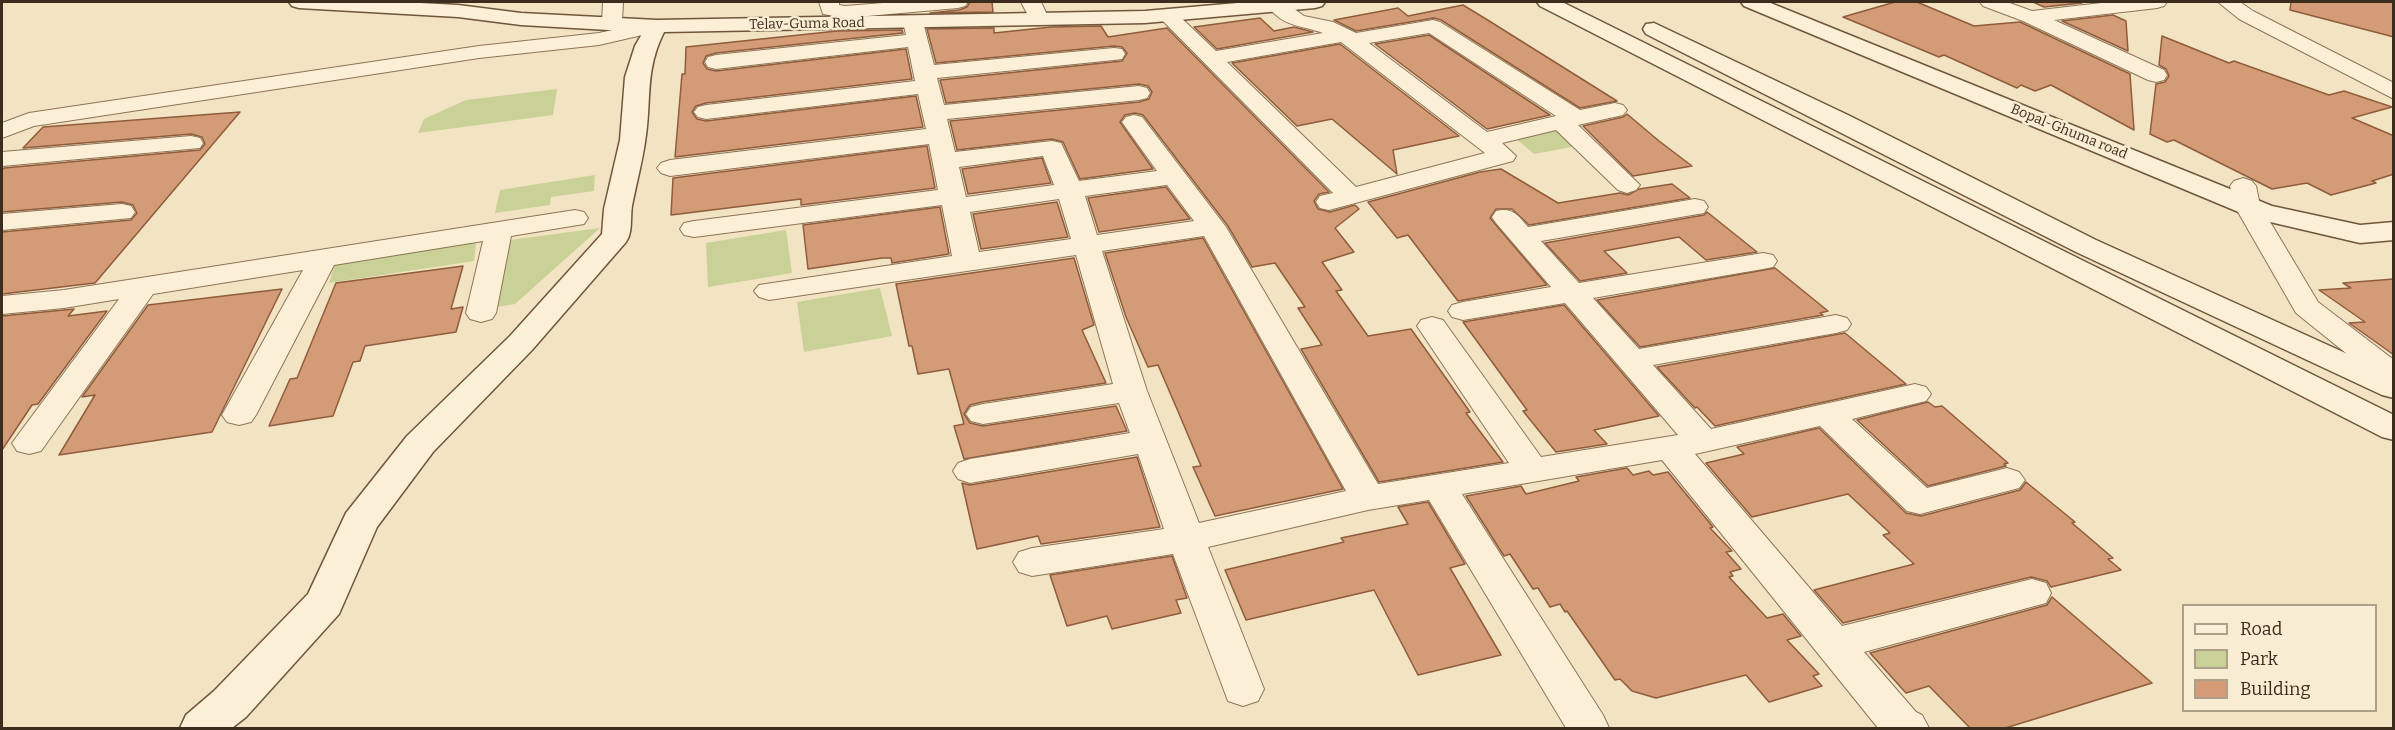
<!DOCTYPE html>
<style>
body{margin:0}
#map{position:relative;width:2395px;height:730px;overflow:hidden;background:#f2e3c3;font-family:Bitter,serif}
canvas{display:block}
.frame{position:absolute;inset:0;border:3px solid #3c2c1d;pointer-events:none}
.legend{position:absolute;left:2182px;top:604px;width:195px;height:108px;box-sizing:border-box;background:#f8edd3;border:2px solid #ada08a;margin:0;padding:8px 10px;list-style:none;font-size:18px;color:#3c2c1d}
.legend li{display:flex;align-items:center;gap:12px;height:30px}
.legend b{width:30px;border:2px solid #ada08a}
</style>
<div id="map">
<canvas width="2395" height="730"></canvas>
<div class="frame"></div>
<ul class="legend">
<li><b style="height:8px;background:#fbf0d7"></b>Road</li>
<li><b style="height:16px;background:#cad196"></b>Park</li>
<li><b style="height:16px;background:#d39c76"></b>Building</li>
</ul>
</div>
<script>
const c = document.querySelector('canvas').getContext('2d');
c.lineJoin = 'round';
function fill(path, color) { c.fillStyle = color; c.fill(path, 'evenodd'); }
function trace(path, color, width, dash) { c.strokeStyle = color; c.lineWidth = width; c.lineCap = dash ? 'butt' : 'round'; c.setLineDash(dash || []); c.stroke(path); }
function drawText(font, color, halo, rows, align = 'center') {
  c.font = font + ' Bitter,serif'; c.lineWidth = 5; c.setLineDash([]); c.textBaseline = 'middle'; c.strokeStyle = halo; c.fillStyle = color; for (const [text, x, y, turn = 0] of rows) {
    c.save(); c.translate(x, y); c.rotate((+turn || 0) * Math.PI / 180); c.textAlign = isNaN(turn) ? turn : align; if (halo) c.strokeText(text, 0, 0); c.fillText(text, 0, 0); c.restore();
  }
}
fill(new Path2D(`
 M557 89 553 115 418 133 424 119 466 100Z
 M1560 129 1582 145 1534 154 1514 137Z
 M595 175 594 191 551 197 550 205 495 213 500 190Z
 M600 228 515 304 492 308 510 240Z
 M786 230 792 273 708 287 706 243Z
 M474 242 476 243 474 261 329 283 335 264Z
 M880 288 892 336 804 352 797 302Z`), '#cad196');
const building = new Path2D(`
 M970 2H992L993 12 930 13 959 10 967 7Z
 M1895 2H1917L1974 26 2020 22 2130 74 2134 130 2051 85 2035 91 2021 85 2017 88 1944 55 1939 57 1843 17Z
 M2033 2H2079L2082 3 2044 7Z
 M2291 2H2394V37L2290 10Z
 M1463 5 1486 19 1617 101 1580 108 1441 20 1434 18 1356 31 1334 20 1398 8 1408 16Z
 M2113 15 2126 21 2128 51 2062 21Z
 M1260 18 1274 31 1294 27 1313 32 1217 49 1194 27Z
 M1101 26 1108 37 1167 28 1329 192 1319 194 1314 201 1318 209 1330 212 1355 205 1359 209 1335 228 1354 252 1322 262 1342 290 1336 291 1368 336 1411 329 1470 412 1466 413 1503 462 1379 482 1301 349 1322 345 1298 308 1305 307 1275 263 1252 267 1228 226 1143 115 1135 113 1125 115 1120 122 1153 169 1080 179 1063 142 1052 139 957 150 950 121 1139 102 1149 99 1152 92 1148 86 1139 84 946 103 940 80 1122 61 1127 53 1122 47 1114 46 936 63 927 29 994 28V33L1051 27Z
 M902 30 903 33 716 53 706 56 703 63 707 69 716 71 906 49 912 79 706 103 696 106 692 112 697 119 706 121 916 96 923 127 675 157 682 74H685L686 47 837 31Z
 M1429 35 1550 115 1487 129 1375 44Z
 M2162 36 2229 63 2234 61 2329 95 2344 91 2392 107 2352 118 2394 136V174L2372 181 2376 183 2331 195 2307 183 2272 189 2174 140 2167 142 2150 134 2156 84 2165 82 2169 76 2166 69 2159 65Z
 M1340 44 1459 136 1393 150 1397 174 1332 119 1297 126 1232 63Z
 M240 112 95 283 2 294V232L131 220 137 213 133 205 122 202 2 212V170L4 168 200 150 205 144 202 137 191 134 23 148 43 127Z
 M1627 114 1659 141 1692 166 1633 176 1583 126 1623 117Z
 M927 146 935 188 801 205V199L671 215 673 178Z
 M1042 158 1051 183 968 194 962 169Z
 M1501 169 1558 203 1620 193 1628 195 1639 189 1672 184 1690 198 1529 225 1512 209H1496L1490 218 1547 285 1458 301 1408 235 1397 238 1368 202 1480 172Z
 M1166 187 1190 219 1099 232 1088 198Z
 M1057 202 1068 237 981 249 973 214Z
 M940 207 949 254 892 263 891 258H882L808 269 803 225Z
 M1707 212 1757 252 1706 260 1679 237 1604 251 1627 273 1580 281 1545 243 1704 215Z
 M1203 238 1343 489 1215 516 1193 467 1201 466 1180 416 1158 365 1148 367 1126 317 1105 253Z
 M1074 258 1094 325 1082 330 1106 383 982 402 970 405 964 414 970 423 983 426 1116 406 1127 431 964 459 954 426 964 424 949 369 918 374 912 346H909L896 284Z
 M463 266 451 309 463 307 456 332 365 346 360 361 353 362 333 416 269 426 290 379 297 378 336 283Z
 M1775 268 1828 311 1820 313 1823 315 1640 347 1597 300Z
 M2394 279V355L2349 323 2365 322 2319 290 2351 288 2343 283Z
 M282 289 212 432 59 455 95 395 82 397 148 305Z
 M1564 305 1659 416 1594 430 1607 444 1556 452 1523 411 1527 410 1463 322Z
 M74 309 68 316 107 311 38 404 32 405 2 450V316Z
 M1845 333 1906 384 1715 426 1697 407 1695 408 1657 367Z
 M1928 402 1935 407 1942 406 2008 463 2004 464 2006 466 1928 486 1857 420Z
 M1819 428 1906 513 1921 516 2020 490 2026 482 2075 522 2072 523 2113 558 2108 559 2121 570 2051 587 2047 581 2031 577 1843 623 1814 590 1914 564 1883 535 1890 533 1848 494 1752 517 1706 463 1744 454 1737 447Z
 M1137 457 1160 527 1041 544 1038 536 977 549 962 483 970 485Z
 M1627 468 1633 475 1649 471 1653 475 1668 472 1713 527 1710 528 1732 551 1726 552 1741 569 1730 572 1733 576 1729 577 1767 618 1783 614 1801 636 1787 640 1819 674 1813 676 1822 686 1769 702 1746 675 1656 698 1632 691 1620 679 1615 680 1567 611 1565 612 1560 604 1550 607 1538 588 1533 589 1510 554 1504 556 1466 496 1521 486 1526 494 1579 481 1576 477Z
 M1428 502 1465 564 1450 568 1501 655 1418 675 1374 590 1246 620 1225 570 1344 542 1341 538 1408 524 1398 507Z
 M1172 556 1187 598 1176 600 1181 613 1112 629 1107 616 1067 626 1050 575Z
 M2052 597 2152 683 2002 729H1971L1929 686 1906 693 1870 653 2047 605Z`);
fill(building, '#d39c76');
trace(building, '#8f5c3c', 1.5);
const street = new Path2D(`
 M603 2H623L622 22 619 26H605L602 22Z
 M819 2H839V5L845 6 896 2H968L965 6 958 8 845 18 823 14Z
 M1021 2H1041L1049 19 1046 23H1032Z
 M1269 2H1285L1304 16 1333 22 1356 33 1433 20 1440 22 1580 110 1615 103 1623 105 1627 110 1623 115 1578 125 1640 185 1636 190 1627 193 1618 190 1556 130 1502 143 1516 156 1513 161 1329 210 1320 208 1316 202 1320 196 1333 193 1157 15 1160 11H1174L1216 51 1323 33C1301 25 1282 27 1267 5ZM1429 33 1556 116 1487 132 1369 43ZM1341 42 1485 153 1356 187 1227 62Z
 M1980 2H2007L2032 11 2110 2H2167L2164 6 2157 8 2054 20 2164 70 2167 75 2164 80 2156 82 2148 80 2023 21 1983 6Z
 M2218 2H2240L2253 11 2394 83V99L2239 19Z
 M913 16 920 18 923 22 934 65 1114 48 1122 49 1125 54 1122 59 1114 60 937 78 944 105 1139 86 1147 88 1150 93 1147 98 1139 100 947 119 955 152 1052 141 1061 143 1079 181 1157 171 1122 122 1126 117 1134 115 1142 117 1226 227 1378 484 1509 463 1417 326 1421 320 1432 317 1443 320 1541 457 1678 435 1565 303 1463 320 1452 317 1448 311 1452 305 1463 302 1551 287 1496 223 1492 217 1496 211C1512 207 1518 215 1528 227L1695 199 1704 201 1708 207 1704 213 1541 241 1579 283 1763 253 1773 255 1777 261 1773 267 1763 269 1593 298 1639 349 1836 315 1847 318 1851 324 1847 330 1836 333 1653 365 1711 429 1915 384 1926 387 1931 394 1926 401 1852 419 1927 488 2007 468 2019 472 2025 480 2019 488 1920 514 1907 511 1820 426 1695 454 1842 626 2032 579 2046 583 2051 593 2046 603 1864 652 1916 712 1922 715 1929 728H1878L1662 460 1462 494 1603 715 1609 728H1566L1429 500 1368 510 1208 547 1264 689 1258 701 1243 706 1228 701 1173 554 1032 576 1019 572 1013 562 1019 552 1032 548 1164 529 1138 454 970 483 958 479 953 471 958 463 970 459 1130 433 1119 403 983 424 971 421 966 414 971 407 983 404 1113 384 1076 255 769 300 759 297 754 291 759 285 952 256 942 205 694 237 684 235 680 229 684 223 694 221 938 190 929 144 670 176 661 173 657 168 661 163 670 160 926 129 918 94 706 119 698 117 694 112 698 107 706 105 915 81 908 47 716 69 708 67 705 62 708 57 716 55 906 35 903 22 906 18ZM1043 156 1054 185 966 197 959 167ZM1167 185 1194 221 1097 235 1085 196ZM1059 199 1071 239 979 252 970 212ZM1204 236 1346 491 1199 523 1147 391 1102 251Z
 M657 20 664 22 667 26 664 30 599 45 479 58 34 126 2 138V123L29 113 479 46 599 33Z
 M191 136 200 138 203 143 200 148 2 166V152Z
 M2243 178 2252 181 2256 186 2260 205 2318 302 2394 360V386L2383 383 2296 313 2234 205 2230 186 2234 181Z
 M122 204 131 206 135 212 131 218 2 230V214Z
 M575 210 584 212 588 218 584 224 511 236 496 313 492 319 481 322 470 319 466 313 483 241 334 265 256 415 251 422 239 425 227 422 222 415 303 270 153 294 41 451 29 454 17 451 12 443 119 299 64 308 2 314V296L64 290Z`);
const secondary = new Path2D(`
 M289 2H401L458 5 521 13 657 20 1145 11 1249 2H1325L1322 6 1315 8 1145 23 664 32C644 72 652 101 645 142 642 163 636 185 632 206 630 218 633 232 626 242L532 350 433 452 377 527 339 614 246 717 232 728H180L186 715 214 691 308 594 346 513 407 436 510 336 602 234 604 209 620 140 625 77 635 46 643 32 521 25 458 17 299 8 292 6Z
 M1537 2H1562L2394 415V440L2382 437 1540 6Z
 M1741 2H1768L2272 206 2360 225 2394 222V240L2360 243 2253 218 1744 6Z
 M1654 23 1850 116 2096 240 2394 375V398L2382 395 2076 252 1646 34 1643 29 1646 24Z`);
trace(street, '#8e7458', 2);
trace(secondary, '#6f553b', 3);
fill(street, '#fbf0d7');
fill(secondary, '#fbf0d7');
drawText('14px', '#3c2c1d', '#f8edd3', [
 ["Telav-Guma Road",807,24,-1],
 ["Bopal-Ghuma road",2069,132,22]
]);
</script>
